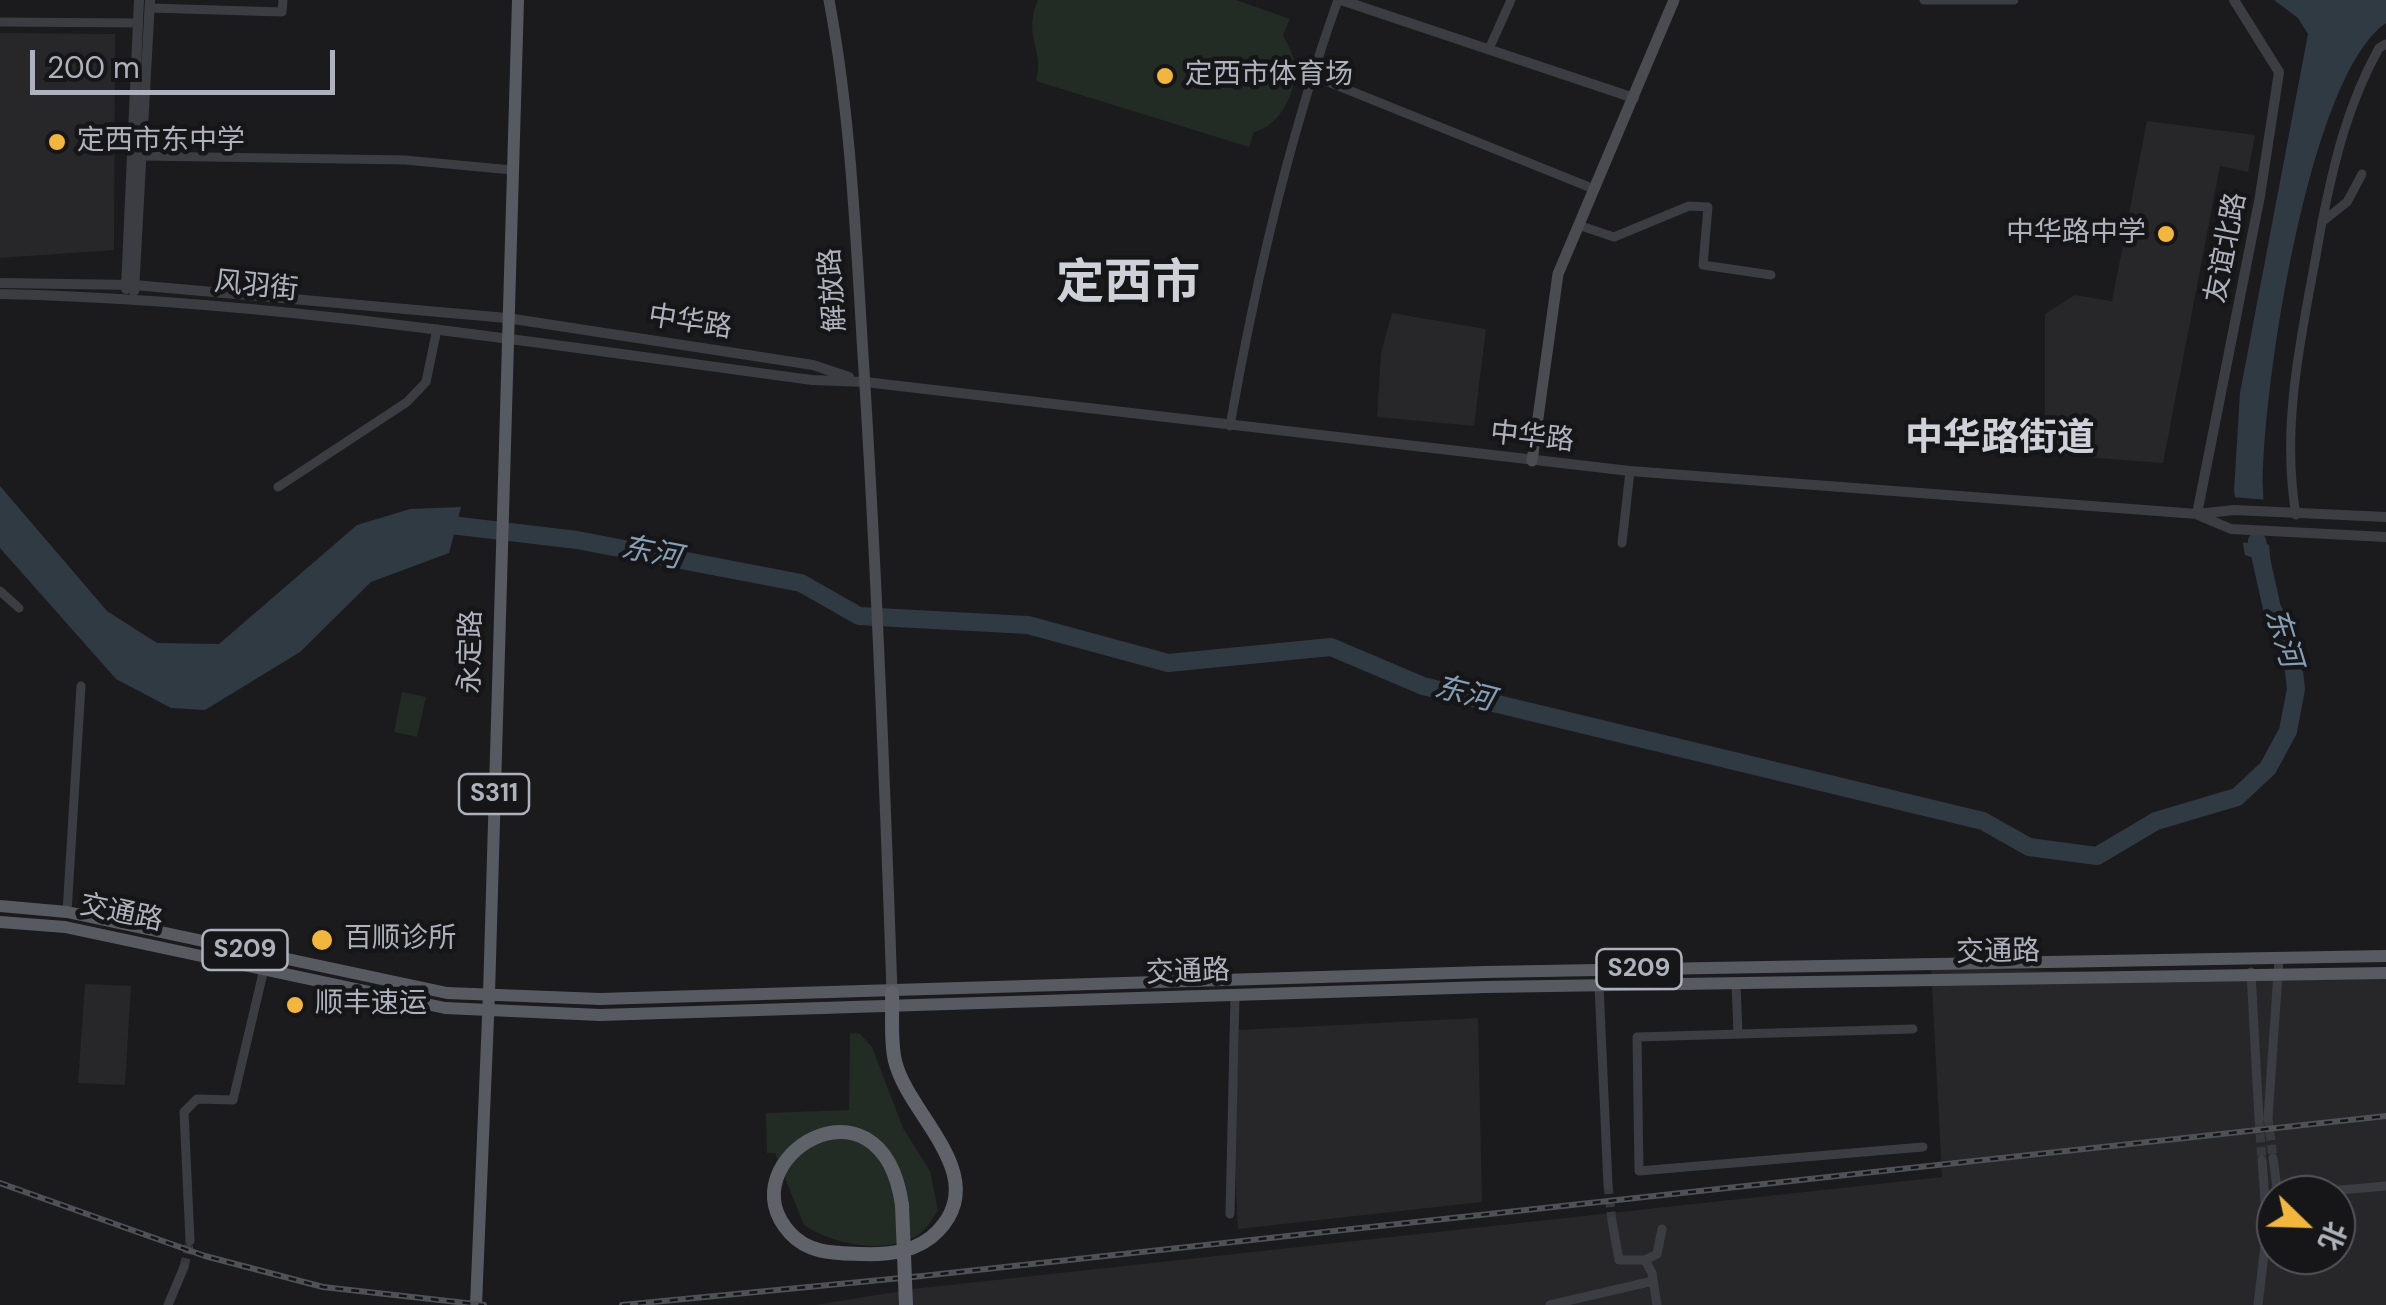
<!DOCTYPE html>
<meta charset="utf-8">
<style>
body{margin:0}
#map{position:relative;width:2386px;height:1305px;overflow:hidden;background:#1b1b1d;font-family:"DM Sans","Noto Sans SC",sans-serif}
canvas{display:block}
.north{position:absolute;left:2256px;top:1175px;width:100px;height:100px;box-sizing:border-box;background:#161618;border:2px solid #53545a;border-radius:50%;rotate:113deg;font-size:28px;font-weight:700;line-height:40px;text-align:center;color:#aeb2bc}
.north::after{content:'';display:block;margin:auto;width:35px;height:45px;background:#f2b53e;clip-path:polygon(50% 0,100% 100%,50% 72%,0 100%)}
.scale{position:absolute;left:30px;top:50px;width:305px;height:45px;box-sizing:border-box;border:5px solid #aeb2bc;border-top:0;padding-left:12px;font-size:30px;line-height:35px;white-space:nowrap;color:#aeb2bc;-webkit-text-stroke:8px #161618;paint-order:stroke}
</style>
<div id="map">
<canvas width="2386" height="1305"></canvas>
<div class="north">北</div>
<div class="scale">200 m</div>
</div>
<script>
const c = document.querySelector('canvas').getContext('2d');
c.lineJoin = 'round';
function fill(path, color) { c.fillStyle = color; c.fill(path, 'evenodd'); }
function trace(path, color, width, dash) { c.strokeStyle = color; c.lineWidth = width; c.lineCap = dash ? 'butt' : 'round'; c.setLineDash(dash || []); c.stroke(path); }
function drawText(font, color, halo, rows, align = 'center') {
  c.font = font + ' "DM Sans","Noto Sans SC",sans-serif'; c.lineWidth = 9; c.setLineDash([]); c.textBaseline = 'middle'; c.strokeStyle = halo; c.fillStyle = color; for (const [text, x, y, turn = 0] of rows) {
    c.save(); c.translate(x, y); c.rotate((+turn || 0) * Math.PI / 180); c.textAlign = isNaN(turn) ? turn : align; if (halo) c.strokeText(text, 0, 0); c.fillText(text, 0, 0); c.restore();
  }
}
fill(new Path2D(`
 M0 33 115 34 114 250 0 258Z
 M2147 121 2255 135 2248 172 2220 166 2163 463 2045 454V314L2075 295 2112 301Z
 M1392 313 1486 329 1474 426 1377 417 1381 353Z
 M1931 968 2386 979V1305H815L913 1289 1942 1177ZM2276 1195H2336V1255H2276Z
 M85 984 131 986 125 1085 78 1083Z
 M1478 1018 1482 1202 1238 1229 1234 1150 1239 1030Z`), '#27272a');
fill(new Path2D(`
 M1038 0H1236L1290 19 1283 35C1287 44 1295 56 1295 66 1297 92 1280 126 1254 132L1249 147 1036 81C1045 50 1022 36 1038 0Z
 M402 692 426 697 417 737 394 732Z
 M850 1033 860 1034 872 1047 903 1128 930 1171 938 1210C933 1218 926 1230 918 1235 885 1255 834 1245 804 1225L775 1153H767L766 1113 849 1110Z`), '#222b24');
fill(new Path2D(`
 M2274 0H2386V23C2308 76 2262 393 2263 488 2263 513 2269 539 2271 564L2245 555 2234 491 2240 393 2308 34 2298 18Z
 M0 486 107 611 157 643 219 644 357 525 410 509 461 507 449 553 371 582 300 652 205 710 171 708 116 679 0 548Z`), '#303a42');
fill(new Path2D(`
 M2231 497 2269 500 2274 545 2237 542Z`), '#1b1b1d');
trace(new Path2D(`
 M437 533 451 525 577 540 801 583 859 616 1028 625 1168 663 1331 647 1423 686 1983 821 2029 847 2097 856 2156 821 2237 797 2268 768 2288 731 2296 689 2291 646 2272 608 2257 541`), '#303a42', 18);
trace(new Path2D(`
 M2268 1118 2273 1158
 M2259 1120 2262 1160
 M1608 1185 1612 1221
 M184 1267 190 1241`), '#38393d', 9, [9, 4.5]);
trace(new Path2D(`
 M1924 0H2014
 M150 8 282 12 283 0
 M0 22 138 23
 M1489 49 1511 0
 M1311 75 1594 189
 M141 156 405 160 512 170
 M2322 222C2335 158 2348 104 2379 48L2386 44
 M1578 225 1614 237 1689 206 1708 207 1703 265 1771 275
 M1230 426C1255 283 1289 137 1338 0
 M278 487 407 402 426 382 437 329
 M2296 515C2279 418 2306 317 2322 222L2347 202 2362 174
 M1622 543 1630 471
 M0 591 19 608
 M67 912 81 686
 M2251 972 2259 1120
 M1736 983 1738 1034
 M1599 985 1608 1185
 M1913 1029 1637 1037 1639 1171 1923 1147
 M2268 1118 2279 959
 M2273 1158 2278 1195
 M2283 1195 2386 1186
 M1230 1214 1235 996
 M1612 1221 1619 1260H1645L1657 1254 1662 1229
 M2269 1221 2276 1202
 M190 1241 184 1112 197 1099 233 1100 264 969
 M1645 1260 1652 1273 1657 1305
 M168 1305 184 1267
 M1550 1305 1653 1281
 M2258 1305 2267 1228 2262 1160`), '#3c3d42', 9);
trace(new Path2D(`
 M1341 0 1634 98
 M0 283 134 285 507 318 813 365 849 377
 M126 289 139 0
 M134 291 150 0
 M0 294C272 300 542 344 812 380L865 382 1630 471 2197 514 2234 510 2386 517
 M2197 514 2260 196 2279 72 2234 0
 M2198 515 2231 529 2386 537`), '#3c3d42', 10);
trace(new Path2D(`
 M829 0C852 122 856 247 864 370 877 578 885 785 892 993
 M1532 461 1558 274 1674 0`), '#4a4c52', 11);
trace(new Path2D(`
 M0 906 67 912 447 993 600 999 1485 972 2386 956
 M0 922 65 927 445 1008 600 1015 1486 987 2386 973
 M476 1305 489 994 518 0`), '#585a61', 12);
trace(new Path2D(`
 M892 993C893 1015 890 1040 895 1061 908 1115 992 1175 938 1231 918 1252 889 1255 861 1254 835 1253 809 1254 790 1233 724 1161 881 1062 902 1205`), '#60626a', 14);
const rail = new Path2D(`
 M0 1183 205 1256 323 1287 484 1305
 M622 1305 922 1276 2386 1116`);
trace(rail, '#4f5157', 6);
trace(rail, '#161618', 2.5, [8]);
trace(new Path2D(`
 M902 1205 906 1305`), '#60626a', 14);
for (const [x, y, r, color] of [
 [1165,76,10,"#f2b53e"],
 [57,142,10,"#f2b53e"],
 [2166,234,10,"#f2b53e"],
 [322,940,12,"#f2b53e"],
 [295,1005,10,"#f2b53e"]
]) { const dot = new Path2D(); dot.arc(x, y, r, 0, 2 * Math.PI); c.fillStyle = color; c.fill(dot); trace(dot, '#161618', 4); }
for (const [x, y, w] of [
 [494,794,70],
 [245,950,85],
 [1639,969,85]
]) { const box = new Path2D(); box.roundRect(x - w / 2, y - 20, w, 40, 8); c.fillStyle = '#161618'; c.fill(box); trace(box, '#aeb2bc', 2.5); }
drawText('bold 25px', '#aeb2bc', null, [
 ["S311",494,794],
 ["S209",245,950],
 ["S209",1639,969]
]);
drawText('28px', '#aeb2bc', '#161618', [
 ["定西市体育场",1185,76],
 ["定西市东中学",77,142],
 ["中华路中学",2146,234,"right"],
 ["百顺诊所",344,940],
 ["顺丰速运",315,1005]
], 'left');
drawText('28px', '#aeb2bc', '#161618', [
 ["友谊北路",2227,248,-79],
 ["风羽街",256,287,6],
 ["解放路",834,290,-94],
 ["中华路",690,323,9],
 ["中华路",1532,438,6],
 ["永定路",472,652,-89],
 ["交通路",121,914,12],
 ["交通路",1998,953,-1],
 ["交通路",1188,973,-2]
]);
drawText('italic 30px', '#85a0b6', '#161618', [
 ["东河",651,554,11],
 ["东河",2282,638,73],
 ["东河",1464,695,14]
]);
drawText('bold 38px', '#cfd1d8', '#161618', [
 ["中华路街道",2000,440]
]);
drawText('bold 48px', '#cfd1d8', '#161618', [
 ["定西市",1128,285]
]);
</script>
